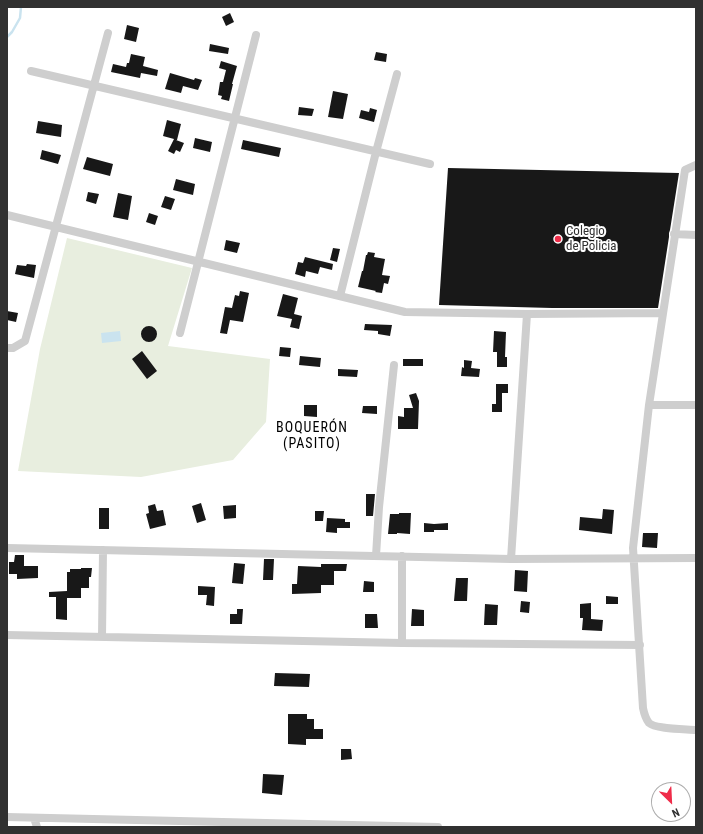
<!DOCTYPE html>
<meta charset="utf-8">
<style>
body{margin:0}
#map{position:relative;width:703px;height:834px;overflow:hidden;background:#fff;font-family:"Roboto Condensed",sans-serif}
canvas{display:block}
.frame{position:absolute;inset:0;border:8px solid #313131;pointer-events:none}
.north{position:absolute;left:651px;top:782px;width:40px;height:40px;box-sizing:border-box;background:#fff;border:1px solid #adadad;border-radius:50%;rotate:156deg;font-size:11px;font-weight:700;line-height:16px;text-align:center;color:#313131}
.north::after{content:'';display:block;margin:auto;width:14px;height:18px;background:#ef2c49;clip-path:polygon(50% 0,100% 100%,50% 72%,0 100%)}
</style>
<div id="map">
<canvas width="703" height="834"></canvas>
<div class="frame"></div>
<div class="north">N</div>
</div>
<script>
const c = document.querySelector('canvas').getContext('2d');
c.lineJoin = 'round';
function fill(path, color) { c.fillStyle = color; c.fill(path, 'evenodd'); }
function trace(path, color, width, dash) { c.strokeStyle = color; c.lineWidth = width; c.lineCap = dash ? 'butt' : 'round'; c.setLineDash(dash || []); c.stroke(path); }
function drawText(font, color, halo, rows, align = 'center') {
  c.font = font + ' "Roboto Condensed",sans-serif'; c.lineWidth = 4; c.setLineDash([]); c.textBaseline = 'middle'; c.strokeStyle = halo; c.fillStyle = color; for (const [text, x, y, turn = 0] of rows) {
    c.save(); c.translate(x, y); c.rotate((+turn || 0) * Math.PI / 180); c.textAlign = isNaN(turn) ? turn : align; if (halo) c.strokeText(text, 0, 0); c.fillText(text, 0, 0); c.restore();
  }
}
fill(new Path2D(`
 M67 238 192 268 168 346 270 359 266 422 233 460 141 477 18 471 40 349Z`), '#e8eedf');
fill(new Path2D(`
 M120 331 121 341 102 343 101 333Z`), '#cae3ef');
trace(new Path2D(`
 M7 37 12 32 20 18 21 7`), '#cae3ef', 2.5);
fill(new Path2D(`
 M230 13 234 22 226 26 222 17Z
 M127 25 139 28 136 42 124 39Z
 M210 44 229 48 228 54 209 51Z
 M376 52 387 54 386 62 374 60Z
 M131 54 145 57 143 66 158 70 157 76 141 73 140 78 111 72 113 64 126 67 127 63H129Z
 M221 61 237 66 232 84H233L229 101 221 99 222 96 218 95 220 82H223L226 70 219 68Z
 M170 73 194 80 195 78 202 80 198 90 183 86 181 93 165 89Z
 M333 91 348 94 343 119 328 117Z
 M299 107 314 109 312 116 298 115Z
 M370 108 377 110 374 122 359 118 361 110 369 112Z
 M167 120 181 124 177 140H176L184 143 180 152 176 150 174 154 168 151 174 139 163 136Z
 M38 121 62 125 61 137 36 133Z
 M195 138 212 142 210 152 193 148Z
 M243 140 281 148 279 157 241 149Z
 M42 150 61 155 58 164 40 159Z
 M87 157 113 164 110 176 83 169Z
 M448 168 679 173 670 230 669 233V237L658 308H552L439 305Z
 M176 179 195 184 193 195 173 190Z
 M88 192 99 194 96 204 86 201Z
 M118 193 132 196 128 220 113 217Z
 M165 196 175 199 171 210 161 207Z
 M149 213 158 216 155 225 146 222Z
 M226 240 240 243 237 253 224 250Z
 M333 248 340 249 337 262 330 260Z
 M368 252 375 253 374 257 385 259 382 275 390 276 388 284 384 283 382 293 375 292 376 291 358 287 362 271H363L366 255H367Z
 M305 257 333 264 332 270 320 267 318 274 306 271 305 277 295 274 298 262 303 263Z
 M27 264 36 265 34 278 15 274 17 265 26 266Z
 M240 291 249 293 243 322 230 320 227 334 220 333 225 307 232 308 235 295 239 296Z
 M283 294 298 298 294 314 302 316 299 329 290 327 292 319 277 316Z
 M7 311 18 313 16 322 7 320Z
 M365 324 392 325 390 336 378 334V331L364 330Z
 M141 334a8 8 0 1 1 16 0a8 8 0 1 1-16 0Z
 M494 331 506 332 505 357H507V367H497V352H493Z
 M280 347 291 348 290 357 279 356Z
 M142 351 157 371 147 379 132 359Z
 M300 356 321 358 320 367 299 365Z
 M403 359H423V366H403Z
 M464 360 472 361 471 368 480 369 479 377 461 376 462 367 464 368Z
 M338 369 358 370 357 377 338 376Z
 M496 384H508V393H502V412H492V404H496Z
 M416 393 419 401 418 429H398V416L404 417V408H413L409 395Z
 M304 405H317V417L304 416Z
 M363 406H377V414L362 413Z
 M366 494H375L373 516H366Z
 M201 503 206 520 197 523 192 506Z
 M155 504 157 511 163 510 166 525 150 529 146 514 149 513 148 506Z
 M236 505V518L224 519 223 506Z
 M99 508H109V529H99Z
 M603 509 614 510 612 534 579 530 580 517 602 519Z
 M315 511H324L323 521H315Z
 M399 513H411L410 534 397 533V534H388L390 514H399Z
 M327 518 345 519V522H350V528H337V533L326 532Z
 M424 523 434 524 448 523V530H434V532H424Z
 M643 533H658L657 548 642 547Z
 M15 555H24V566H38V578L17 579V574H9V562H14Z
 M264 559H274L273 580H263Z
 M234 563 245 564 243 584 232 583Z
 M321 564H347L346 571H334V585H321V593L292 594V584H297L298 566 321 567Z
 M81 568H92L91 577H89V588H81V598H67V620L56 619V597H49V592L67 591V572H70V569H81Z
 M515 570 528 571 527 592 514 591Z
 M456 578H468L467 601H454Z
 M364 581 374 582V592H363Z
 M198 586 215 587 214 606 206 605 207 595H198Z
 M606 596 618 597V604H606Z
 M521 601 530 602 529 613 520 612Z
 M591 603V619L603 620 602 631 582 630 583 618H580V604Z
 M485 604 498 605 497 625H484Z
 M237 609H243L242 624H230V614H237Z
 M412 609 424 610V626H411Z
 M365 614H377L378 628H365Z
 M275 673 310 674 309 687 274 686Z
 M288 714H307V719H314V729H323V739H306V745L288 744Z
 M341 749H351L352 759 341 760Z
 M263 774 284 775 282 795 262 793Z`), '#181818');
trace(new Path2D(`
 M31 71 430 164
 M696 165 685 170 649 405 633 548 643 708C644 713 645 718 649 723 655 729 686 729 696 730
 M7 215 405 312 527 314 662 313
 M674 234 696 235
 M340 296 376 152 397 74
 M180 333 256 35
 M7 348H13L25 341 108 33
 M649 405H696
 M7 548 511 559 696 558
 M376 556 379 507 394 365
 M402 556V643
 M511 559 527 314
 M7 635 402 643 640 645
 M102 637 103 550
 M7 817 438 827
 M34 818 37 827`), '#cecece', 8);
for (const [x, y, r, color] of [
 [558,239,4,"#ef2c49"]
]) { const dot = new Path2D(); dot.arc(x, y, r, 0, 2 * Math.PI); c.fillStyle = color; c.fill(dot); trace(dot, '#fff', 1.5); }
drawText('13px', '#313131', '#fff', [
 ["Colegio",566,232],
 ["de Policia",566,247]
], 'left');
c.letterSpacing = '1px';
drawText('14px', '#000', '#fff', [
 ["BOQUERÓN",312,428],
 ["(PASITO)",312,444]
]);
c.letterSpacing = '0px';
</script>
